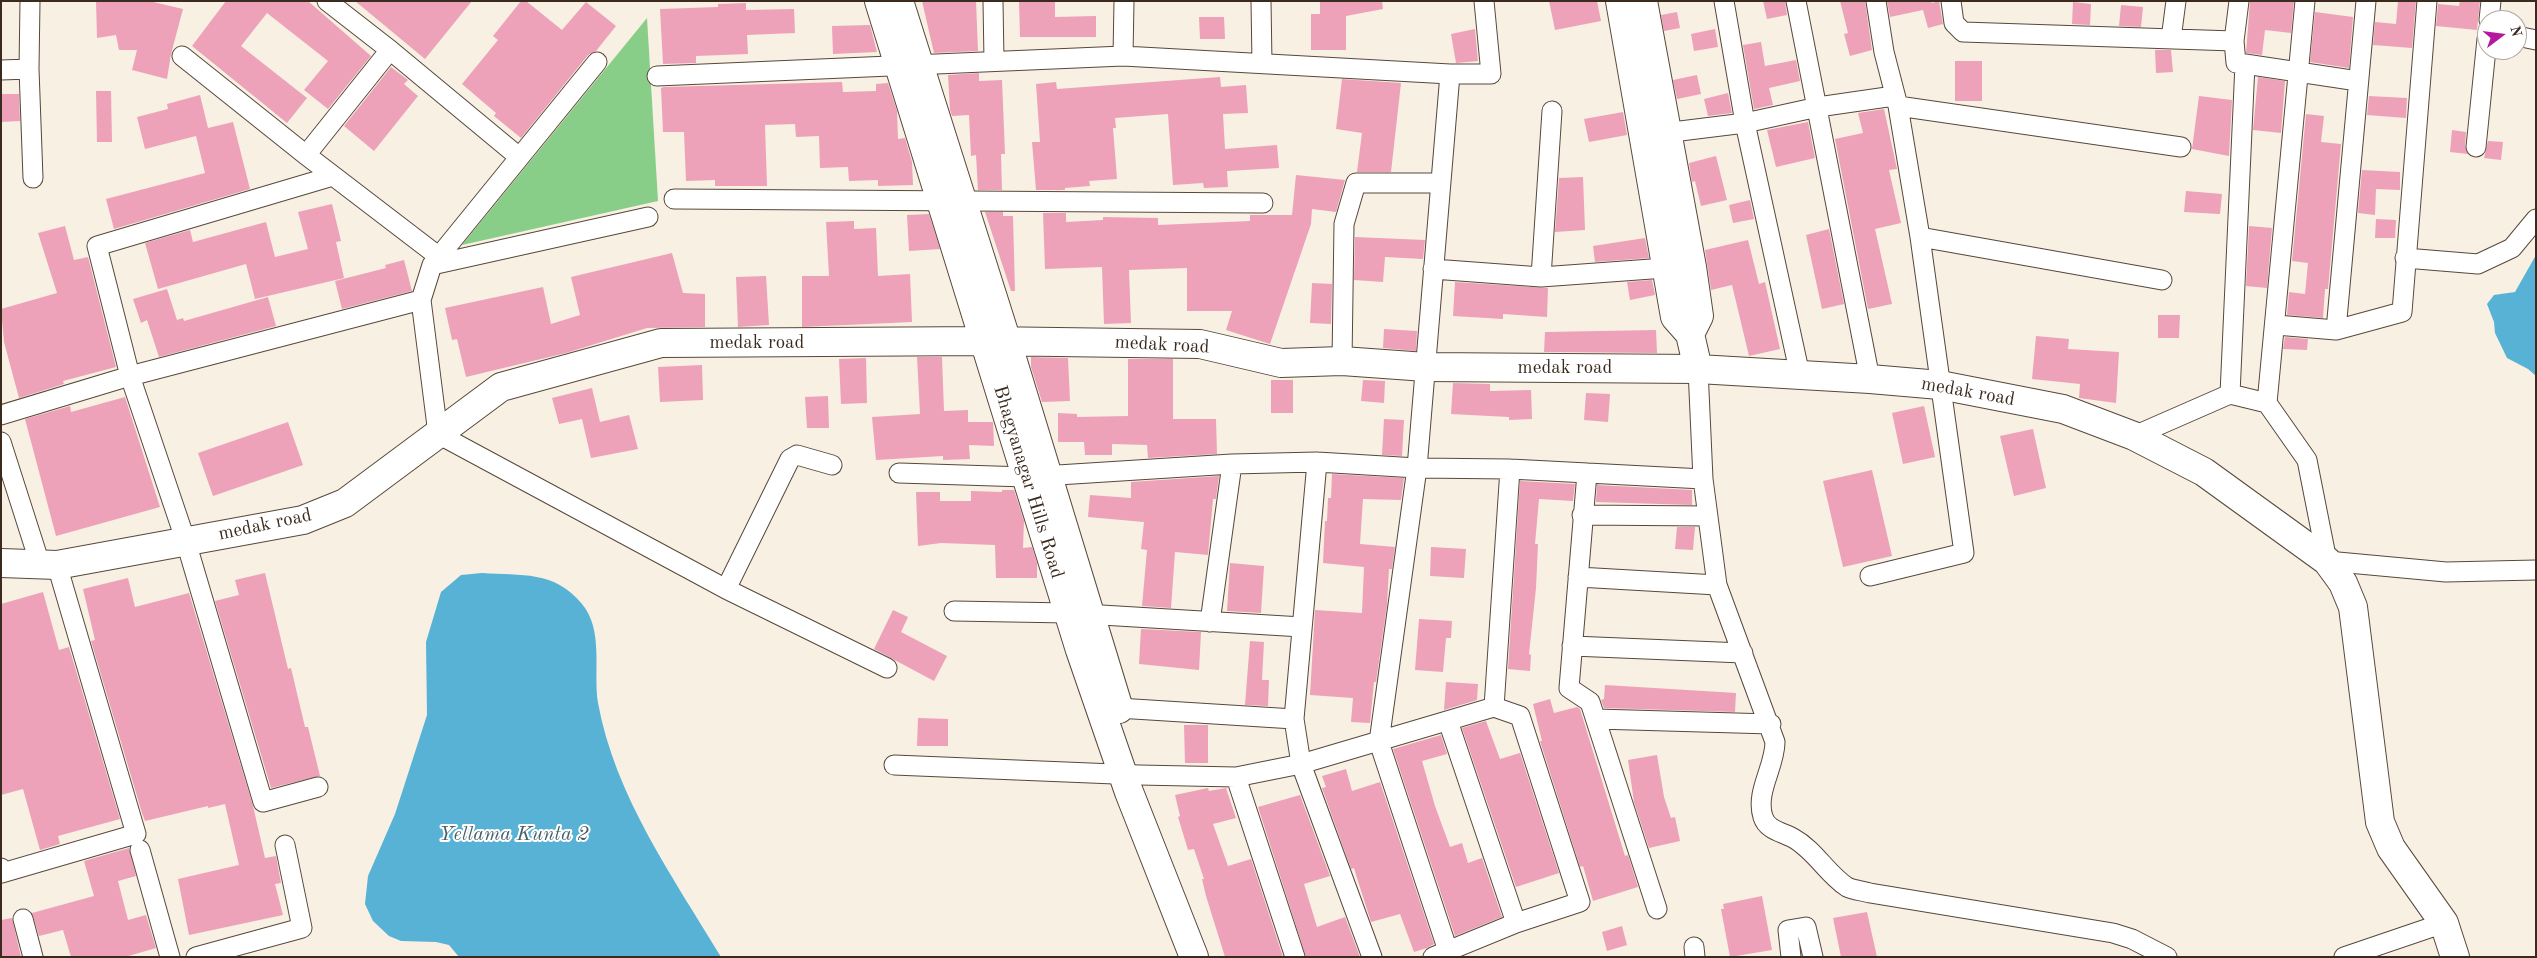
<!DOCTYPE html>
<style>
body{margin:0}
#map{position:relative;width:2537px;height:958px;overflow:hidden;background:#f8f0e2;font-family:"Old Standard TT",serif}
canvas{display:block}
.frame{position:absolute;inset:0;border:2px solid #3b2a1e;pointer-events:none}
.north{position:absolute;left:2477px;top:10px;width:50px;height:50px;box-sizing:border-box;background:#fff;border:1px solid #b1aaa5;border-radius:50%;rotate:75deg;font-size:14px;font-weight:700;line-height:20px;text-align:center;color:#3b2a1e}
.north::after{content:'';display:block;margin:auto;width:18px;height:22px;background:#b5179e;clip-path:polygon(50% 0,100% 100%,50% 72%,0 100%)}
</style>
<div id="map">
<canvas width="2537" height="958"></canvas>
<div class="frame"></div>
<div class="north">N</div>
</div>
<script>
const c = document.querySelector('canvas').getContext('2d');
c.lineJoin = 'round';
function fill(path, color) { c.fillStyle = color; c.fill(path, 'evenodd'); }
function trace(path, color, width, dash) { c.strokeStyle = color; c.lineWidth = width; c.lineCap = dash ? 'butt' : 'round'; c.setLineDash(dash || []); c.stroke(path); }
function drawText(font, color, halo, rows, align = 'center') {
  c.font = font + ' "Old Standard TT",serif'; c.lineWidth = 4; c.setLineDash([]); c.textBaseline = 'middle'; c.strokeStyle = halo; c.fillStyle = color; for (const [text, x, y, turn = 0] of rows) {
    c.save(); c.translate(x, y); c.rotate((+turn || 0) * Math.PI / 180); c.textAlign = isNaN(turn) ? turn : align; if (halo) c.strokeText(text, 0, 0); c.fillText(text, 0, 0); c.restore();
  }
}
fill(new Path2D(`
 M647 18 658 201 462 245Z`), '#89ce88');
fill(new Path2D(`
 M2536 255V376L2528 369 2507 358 2495 333 2494 322 2487 304 2494 295 2515 292Z
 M482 573C522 576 554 570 582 604 604 630 593 672 598 703 615 796 673 877 721 957H459L449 945 436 942 401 941 389 936 373 921 365 904 368 876 395 814 427 715 426 642 441 592 461 575Z`), '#57b2d5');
fill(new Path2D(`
 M96 1H149L183 9 171 54 167 79 132 70 137 50H119L116 35 97 38Z
 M226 1H308L371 56 328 109 304 90 328 61 267 13 241 46 307 98 287 123 192 46Z
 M355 1H472L425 59Z
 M521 1H526L562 30 586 2 616 26 596 51 588 55 521 138 494 116 496 113 462 84 498 40 493 36Z
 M922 1H976L978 51 934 53Z
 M1019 1H1055V17L1096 16V37H1020Z
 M1320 1H1382L1383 9 1346 16V50H1311V14H1320Z
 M1549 1H1597L1601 21 1555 30Z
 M1763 1H1785L1787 15 1767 19Z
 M1840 1H1865L1872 50 1850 56 1844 34 1848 33Z
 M1887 1H1931L1932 3 1939 1 1943 24 1928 28 1923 10 1890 17Z
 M2250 1H2294L2291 33 2265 30 2262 55 2246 53Z
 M2398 1H2416L2412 48 2373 45 2375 22 2396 24Z
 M2460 1H2480L2477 30 2436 26 2438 4 2459 6Z
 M2073 2 2091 4 2090 25 2072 24Z
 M746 3V10L794 9 795 33 747 35 748 54 696 56V63L663 64 660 9 718 7V4Z
 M2121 5 2143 7 2141 27 2119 26Z
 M1677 12 1680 28 1664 31 1661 15Z
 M2315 12 2353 17 2349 68 2310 62Z
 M1199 17H1224L1225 39H1200Z
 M870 25 877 52 833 54 832 26Z
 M1475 29 1478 61 1456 63 1451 34Z
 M1715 29 1718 47 1694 51 1691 34Z
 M1761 42 1765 66 1796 60 1800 81 1769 88 1773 105 1754 109 1743 45Z
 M2155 50H2171L2173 72 2156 73Z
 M1955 61H1982V101H1955Z
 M391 67 408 80 404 84 418 96 374 151 344 126Z
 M979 73V81L1002 80 1005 154H1001L1002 190H978L976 155 971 156 969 115 952 116 950 110 948 75Z
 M1697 75 1701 94 1677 99 1673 80Z
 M1220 77 1221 87 1246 85 1248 113 1223 114 1225 149 1277 145 1279 168 1227 171 1228 187 1204 188 1203 183 1173 185 1168 114 1115 118 1116 128H1113L1117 179 1089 181 1090 186 1065 188V190H1036L1032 142H1040L1036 84 1056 82 1057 89Z
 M2258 77 2285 81 2281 133 2253 130Z
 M1342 79 1401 83 1391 172H1357L1362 133 1336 129Z
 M842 82 843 92 876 91V84L888 83 897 111 898 139 905 138 912 162 913 185 878 186V180L849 181 848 167 820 168 819 136 796 137 795 124 765 125 767 186H715V180L686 181 684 132H663L661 88 664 87Z
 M96 91H111L112 142H97Z
 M1728 93 1732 113 1708 116 1704 99Z
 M1 94H19L20 121 1 122Z
 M200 95 208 128 233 122 250 189 114 229 106 199 205 173 196 136 145 149 137 117 168 109 167 104Z
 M2199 96 2232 100 2229 156 2192 149Z
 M2369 96 2407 98 2406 118 2367 115Z
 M1884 109 1897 169 1889 170 1901 223 1875 229 1892 304 1868 309 1835 139 1863 133 1858 113Z
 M1623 112 1627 135 1589 142 1584 119Z
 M2306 114 2324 116 2321 142 2341 144 2328 289H2325L2323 318 2287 315 2289 292 2305 294 2308 263 2292 261Z
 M1808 122 1815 158 1776 167 1767 130Z
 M2452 130 2466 132 2465 146 2468 154 2450 152Z
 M2488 141 2503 142 2501 160 2484 158Z
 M1716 156 1727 200 1701 206 1695 181 1692 182 1689 163Z
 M2362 170 2400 172V190L2376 189 2375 215 2358 213Z
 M1296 175 1345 180 1336 212 1312 209 1311 224 1270 344 1226 330 1232 311H1187V268L1129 270 1131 323 1104 324 1102 267 1045 269 1043 213H1066V222L1103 220V217L1158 218V225L1250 221V215H1292Z
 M1583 177 1585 230 1555 232 1559 178Z
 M2186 191 2222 194 2220 214 2184 212Z
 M1750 200 1754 219 1733 223 1729 205Z
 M332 204 341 241 336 242 344 278 255 299 246 264 158 289 145 243 190 230 193 242 266 222 275 257 308 249 298 212Z
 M985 212H1003V216H1013L1015 291H1011Z
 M929 214 940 249 909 251 907 215Z
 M2376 219 2396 220 2395 238H2375Z
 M854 221V229L876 228 878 276 910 274 912 322 802 327V276H829L826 222Z
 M65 226 74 260 88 257 116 367 63 381 64 384 19 398 4 342 1 309 57 293 38 233Z
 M2249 226 2272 228 2267 288 2246 286Z
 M1829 229 1844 304 1822 309 1806 235Z
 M1355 237 1425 240 1423 259 1385 257 1383 282 1354 280Z
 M1645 238 1649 258 1595 262 1593 246Z
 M1748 240 1759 284 1765 282 1780 349 1749 356 1732 285 1711 290 1705 250Z
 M672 253 683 293 705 294V327L647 328 566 353 466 377 457 339 452 340 445 308 543 287 551 324 580 315 571 277Z
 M404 260 412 291 342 309 335 281 386 268 385 265Z
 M766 276 769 325 738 327 736 277Z
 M1652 280 1655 295 1630 300 1627 282Z
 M1455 282 1548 288 1547 317 1503 314V319L1453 316Z
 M1312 283 1332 284 1331 324 1310 323Z
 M167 289 177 320 183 318 184 321 268 297 276 326 159 357 147 320 141 323 133 299Z
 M2158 315H2180L2179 338H2158Z
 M1384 329 1417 331 1416 351 1383 348Z
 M1656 330 1657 353 1544 352 1545 332Z
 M2036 336 2069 339 2068 349 2119 352 2116 403 2079 398 2080 384 2032 379Z
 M2285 337 2308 339 2307 350 2283 349Z
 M917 357H942L944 411 968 410V422H993L994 446 969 445 970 459 943 460V456L876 460 872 417 920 414Z
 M1031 357 1068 358 1070 401 1042 402 1031 367Z
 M866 358 867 403 841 404 839 359Z
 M1128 359H1173V419H1216L1217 454 1148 458 1147 445 1112 444V455H1085L1084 442H1058V413L1077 414V417L1128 416Z
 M702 365 703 400 660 402 658 367Z
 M1271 380H1293V413H1271Z
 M1363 380 1385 381 1384 403 1361 401Z
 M1453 383 1490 384V391L1531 390 1532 419 1509 420V417L1451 414Z
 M592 388 600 422 629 415 638 449 591 458 582 419 559 424 552 398Z
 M1586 393 1610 394 1608 422 1584 420Z
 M828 396 829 428H807L805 397Z
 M125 397 160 507 56 536 25 419 70 406 71 412Z
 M1924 406 1935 457 1903 464 1892 413Z
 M1384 419 1404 420 1402 456 1382 455Z
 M288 422 303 465 213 496 198 453Z
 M2033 429 2046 488 2014 496 2000 436Z
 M1872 470 1892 556 1843 567 1823 481Z
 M1332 474 1404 478 1401 500 1363 499 1360 544 1395 547 1392 569H1389L1387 605 1376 682H1374L1370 723 1351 722 1353 698 1310 695 1315 610 1362 613 1364 567 1323 563 1325 521H1327L1328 498H1331Z
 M1219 476 1216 499H1213L1208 555 1175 552 1171 608 1142 606 1147 550 1141 549 1144 522 1088 517 1090 495 1131 498V482Z
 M1520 481 1575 484 1573 501 1539 499 1535 544H1538L1536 588 1529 654 1531 655 1530 671 1508 669Z
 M1597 485 1692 490V505L1596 502Z
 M1002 490H1014L1024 521 1023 548 1032 547 1037 563V578H996L995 545 941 543 918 546 916 492H940V501H971V491L1002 492Z
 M1677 527H1695L1693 550 1675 549Z
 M1431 547 1466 549 1464 578 1430 576Z
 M1230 563 1264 566 1261 613 1227 611Z
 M265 573 288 669 291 668 305 727H308L320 776 271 788 215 601 239 595 235 580Z
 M128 578 135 607 189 593 253 806 265 858 276 856 281 883 275 884 283 915 189 935 178 879 239 865 225 804 208 808V806L145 821 142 813 91 641 95 640 83 589Z
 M43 592 59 650 69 647 120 819 58 836 60 844 40 850 23 789 1 795V604Z
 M893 610 908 617 901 632 947 656 934 681 874 649Z
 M1419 619 1452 621 1451 638H1446L1443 672 1415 670Z
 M1141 629 1201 632 1199 670 1139 664Z
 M1250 641 1264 642 1262 680H1269L1268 706 1245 705Z
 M1446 682 1478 684 1477 700 1444 710Z
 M1605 685 1736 693 1735 712 1604 708 1601 700 1604 699Z
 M1550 699 1554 713 1577 707 1580 709 1625 856 1628 855 1638 887 1593 901 1583 866 1580 867 1540 741H1542L1533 704Z
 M918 718 948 719V746H917Z
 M1486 721 1500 759 1520 753 1559 873 1516 887 1462 728Z
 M1184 725H1208V763H1185Z
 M1441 735 1447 754 1422 761 1435 806 1450 847 1462 843 1468 863 1482 858 1502 917 1455 936 1393 749Z
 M1657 755 1664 797 1671 818 1675 817 1680 841 1649 848 1634 802 1628 760Z
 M1346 769 1352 791 1380 782 1434 944 1427 948 1414 952 1400 914 1371 922 1357 878 1354 868 1351 869 1322 788 1326 787 1322 776Z
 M1208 788 1209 791 1226 788 1236 818 1213 824 1228 866 1251 859 1283 957H1225L1206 896 1202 879H1204L1194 849 1188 850 1178 817 1180 816 1175 795Z
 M1300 795 1330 876 1304 884 1317 927 1345 917 1360 957H1306L1258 807Z
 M129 848 136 876 118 881 128 920 146 915 156 948 125 957H71L63 930 39 936 32 913 94 896 84 861Z
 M1762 896 1772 950 1730 957 1721 909H1724L1723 904Z
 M1867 912 1877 957H1841L1833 918Z
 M12 918 21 957H1V920Z
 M1622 926 1627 945 1607 951 1602 932Z`), '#eda2b9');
const street = new Path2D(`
 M30 1 29 69 33 178
 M327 1 390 50 519 157
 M993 1 994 61
 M1261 1 1262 63
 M1724 1 1745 123 1800 375
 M1796 1 1870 379
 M1951 1 1954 23 1963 32 2234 41
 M2239 1 2234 41 2236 63 2245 64
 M2489 20 2491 1
 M2517 36 2536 40
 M2171 39 2176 1
 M182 56 306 155 438 256
 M1123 56 1124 1
 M597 62 432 265 421 300 438 434 726 589 887 668
 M1 70 29 69
 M1450 74H1491L1484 1
 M657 76 1123 56 1450 74 1417 468 1379 742 1448 951
 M1898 106 2181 147
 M1656 134 1745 123 1818 107 1894 96
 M2476 147 2487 39
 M306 155 390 50
 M674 199 1263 203
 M1920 237 2162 280
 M2405 258 2478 264 2512 248 2536 219
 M432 265 648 217
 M1433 269 1541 277 1679 267
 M1541 277 1552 111
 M2276 325 2336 330 2402 312 2427 1
 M2336 330 2366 1
 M1342 361 1344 224 1356 183H1440
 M1698 369 1703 479 1717 585 1775 742C1775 767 1755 792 1763 817 1767 830 1782 832 1793 838 1815 850 1827 874 1847 887 1853 890 1863 891 1870 893L2113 933 2132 939 2167 957
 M2230 394 2245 64 2358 81
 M2267 403 2305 1
 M1 415 130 376 421 300
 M2134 436 2230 394 2267 403 2307 460 2327 561 2446 572 2536 570
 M1 442 40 564
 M899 473 1026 477 1232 464 1317 462 1417 468 1510 469 1703 479
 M1587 473 1569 688 1590 702 1657 909
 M1582 515 1708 516
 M1870 576 1964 553 1920 237 1898 106 1884 52 1876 1
 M1578 577 1717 585
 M726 589 790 459 797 455 832 465
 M954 611 1068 613 1302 627
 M1210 622 1232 464
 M1572 646 1743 653
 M1494 707 1510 469
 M1118 708 1294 719 1317 462
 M1294 719 1301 764 1372 957
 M1596 719 1771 724
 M1448 721 1516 923
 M894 765 1139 775 1236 777 1301 764 1494 707 1520 716 1580 902 1516 923 1433 957
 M1236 777 1295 957
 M318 787 263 802 186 542 130 376 97 246 333 176
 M140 850 170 957
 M1 868 2 873 136 834 57 565
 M23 919 33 957
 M1694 947 1695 957
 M196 957 302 928 285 845
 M1791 957 1788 930 1806 927 1813 957
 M2344 957 2444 923`);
const secondary = new Path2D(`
 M879 1 1080 650 1129 792 1194 957
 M899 1 1007 342 1119 709
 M1620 1 1675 317 1690 334 1698 369
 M1643 1 1692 267 1699 316 1690 334
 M1 563 57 565 303 520 345 503 501 387 661 343 986 341 1200 344 1281 363 1342 361 1426 367 1698 369 1870 379 1940 385 2063 409 2134 436 2204 472 2327 561 2343 583 2353 607 2380 822 2391 848 2444 923 2455 957`);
trace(street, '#57483b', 21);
trace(secondary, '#57483b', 30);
trace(street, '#fff', 19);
trace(secondary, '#fff', 28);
drawText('19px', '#3b2a1e', '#fff', [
 ["medak road",757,343],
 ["medak road",1162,345,3],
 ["medak road",1565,368],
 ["medak road",1968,392,10],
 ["Bhagyanagar Hills Road",1028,482,73],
 ["medak road",265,525,-12]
]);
drawText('italic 20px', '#466067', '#fff', [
 ["Yellama Kunta 2",514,835]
]);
</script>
